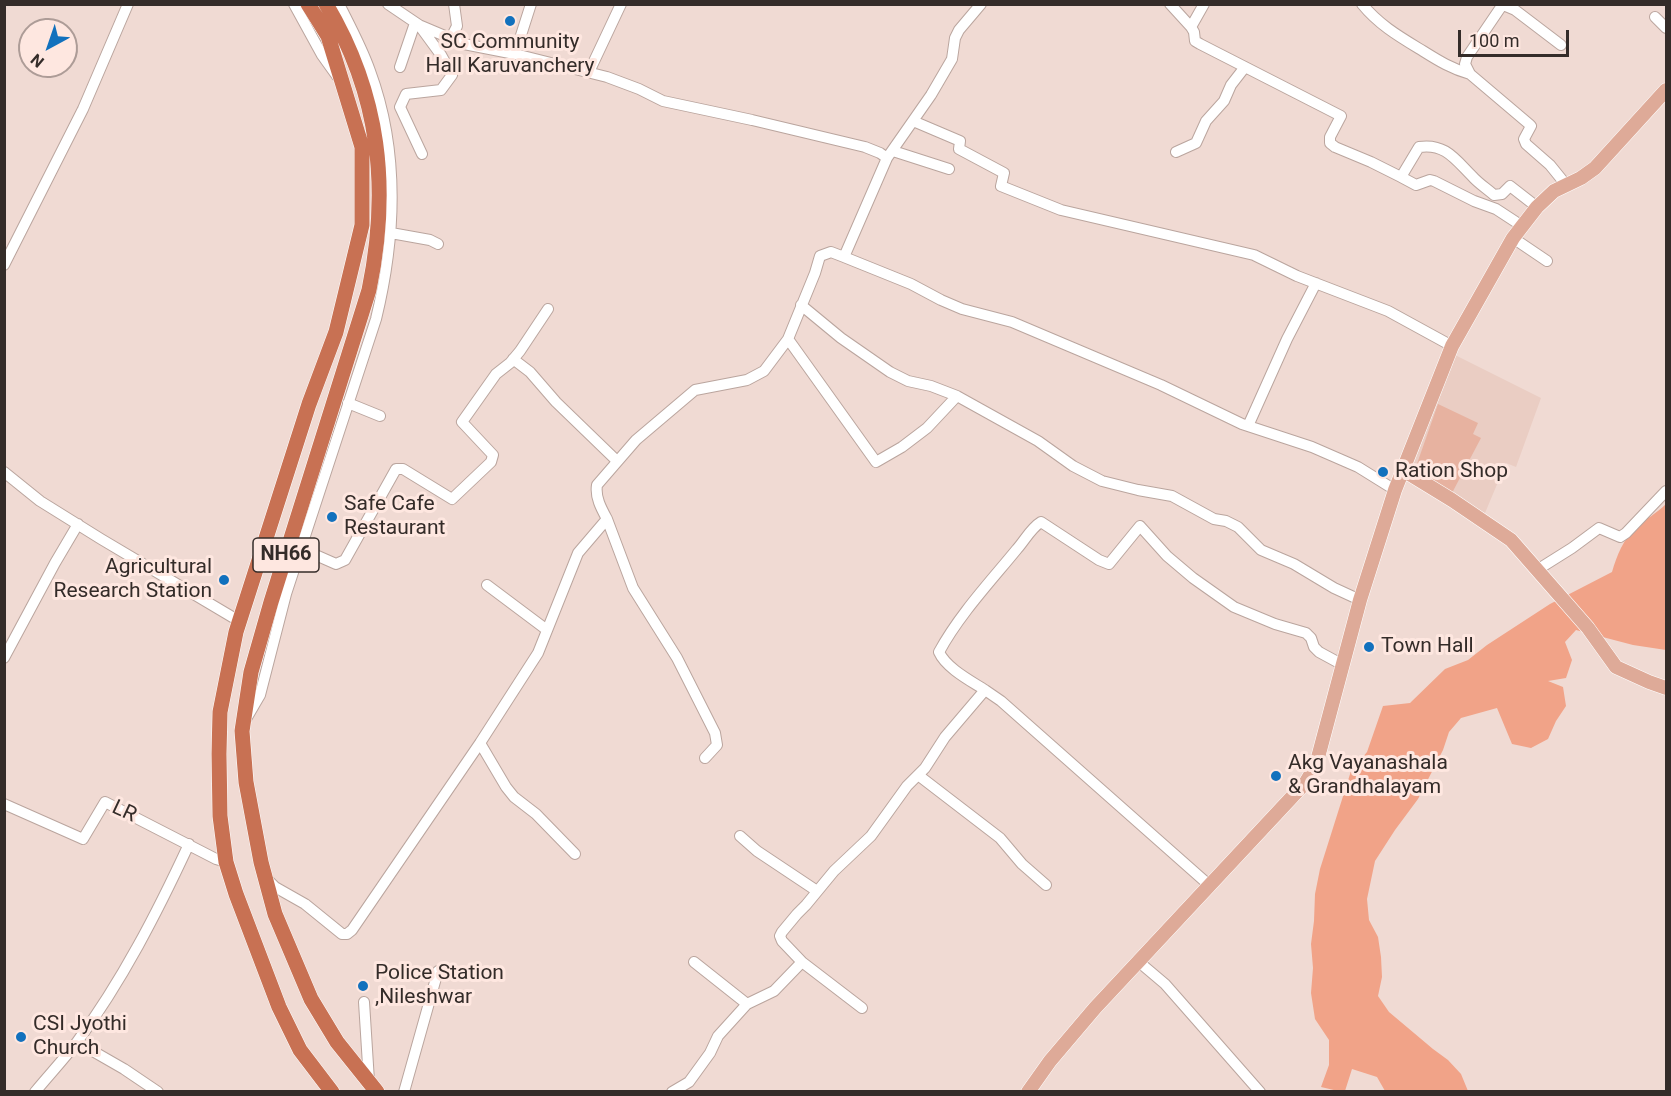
<!DOCTYPE html>
<style>
body{margin:0}
#map{position:relative;width:1671px;height:1096px;overflow:hidden;background:#f0dad3;font-family:Roboto,sans-serif}
canvas{display:block}
.frame{position:absolute;inset:0;border:6px solid #342c29;pointer-events:none}
.north{position:absolute;left:18px;top:18px;width:60px;height:60px;box-sizing:border-box;background:#fee7e0;border:2px solid #ad9c97;border-radius:50%;rotate:220deg;font-size:16px;font-weight:700;line-height:24px;text-align:center;color:#342c29}
.north::after{content:'';display:block;margin:auto;width:21px;height:27px;background:#1271bd;clip-path:polygon(50% 0,100% 100%,50% 72%,0 100%)}
.scale{position:absolute;left:1458px;top:30px;width:111px;height:27px;box-sizing:border-box;border:3px solid #342c29;border-top:0;padding-left:8px;font-size:18px;line-height:21px;white-space:nowrap;color:#342c29;-webkit-text-stroke:4px #fee7e0;paint-order:stroke}
</style>
<div id="map">
<canvas width="1671" height="1096"></canvas>
<div class="frame"></div>
<div class="north">N</div>
<div class="scale">100 m</div>
</div>
<script>
const c = document.querySelector('canvas').getContext('2d');
c.lineJoin = 'round';
function fill(path, color) { c.fillStyle = color; c.fill(path, 'evenodd'); }
function trace(path, color, width, dash) { c.strokeStyle = color; c.lineWidth = width; c.lineCap = dash ? 'butt' : 'round'; c.setLineDash(dash || []); c.stroke(path); }
function drawText(font, color, halo, rows, align = 'center') {
  c.font = font + ' Roboto,sans-serif'; c.lineWidth = 6; c.setLineDash([]); c.textBaseline = 'middle'; c.strokeStyle = halo; c.fillStyle = color; for (const [text, x, y, turn = 0] of rows) {
    c.save(); c.translate(x, y); c.rotate((+turn || 0) * Math.PI / 180); c.textAlign = isNaN(turn) ? turn : align; if (halo) c.strokeText(text, 0, 0); c.fillText(text, 0, 0); c.restore();
  }
}
fill(new Path2D(`
 M1455 355 1541 398 1516 467 1506 463 1485 513 1408 479Z`), '#eacdc3');
fill(new Path2D(`
 M1438 404 1478 423 1473 434 1481 438 1452 493 1413 475Z`), '#e7b2a0');
fill(new Path2D(`
 M1666 504V650L1633 645 1576 630 1565 642 1572 660 1566 678 1548 681 1563 687 1566 706 1556 721 1548 739 1531 748 1512 744 1497 708 1461 718 1449 732 1443 750 1418 799 1395 830 1375 861 1367 899 1369 920 1378 937 1381 957 1382 977 1378 996 1389 1012 1433 1049 1448 1060 1461 1074 1468 1091H1385L1377 1077 1352 1069 1345 1091H1338L1321 1087 1329 1065V1040L1315 1019 1311 993 1313 968 1311 944 1314 921 1315 894 1320 869 1351 771 1367 752 1383 706 1410 703 1445 669 1468 660 1487 645 1550 604 1612 572C1617 555 1623 540 1636 527 1646 519 1657 513 1666 504Z`), '#f1a388');
const minor = new Path2D(`
 M294 4 322 55 337 76
 M388 4 419 25 441 55 452 75 441 90 406 94 400 107 422 154
 M1170 4 1191 27 1194 32 1195 41 1200 44 1341 116 1330 137V143L1335 147 1371 162 1401 177 1419 147C1445 143 1455 159 1472 176 1478 183 1486 188 1494 195L1502 194 1510 186 1537 207
 M1362 4C1379 25 1400 37 1423 51 1439 61 1452 69 1470 74
 M1503 4 1467 57 1465 64 1470 74 1529 124 1531 126 1524 139 1526 144 1550 165 1567 186
 M1503 5 1515 10 1561 45
 M1655 17 1666 28
 M419 25 464 44 515 54 607 77 639 89 663 101 752 120 865 147 880 153 887 158
 M1191 27 1204 4
 M451 38 457 26 454 4
 M515 54 531 4
 M400 67 415 23
 M589 72 621 4
 M913 121 960 141 959 149 1004 173 1001 186 1061 210 1254 255 1297 276 1388 311 1452 346
 M893 151 949 169
 M1176 152 1196 143 1206 121 1224 101 1231 85 1245 67
 M1401 177 1416 185 1430 180 1434 181 1474 201 1496 209 1522 226
 M391 233 430 240 438 244
 M1513 238 1547 261
 M844 257 911 284 941 300 962 309 1012 322 1161 385 1242 424 1312 447 1358 467 1395 490
 M4 265 83 109 128 4
 M801 305 841 338 890 372 908 381 931 386 957 396 1038 441 1073 466 1102 481 1138 490 1172 496 1214 519 1226 521 1238 527 1261 550 1294 564 1334 588 1360 600
 M788 339 876 462 902 447 927 428 957 396
 M513 359 530 372 556 402 617 461
 M348 403 380 416
 M1248 426 1287 339 1316 283
 M4 472 40 501 101 539 239 621
 M607 519 633 588 677 658 715 733 717 745 705 758
 M302 549 336 564 345 560 396 469H403L452 499 491 462 493 455 462 422 496 374 510 363 520 351 548 309
 M1537 570 1572 548 1599 528 1620 537 1626 533 1666 491
 M487 585 547 630
 M4 658 55 563 78 524
 M985 690C971 681 946 668 939 652 959 615 990 582 1017 549 1025 540 1031 528 1041 522L1099 560 1109 564 1140 526 1167 556 1193 578 1234 607 1275 624 1306 633 1311 638 1314 647 1319 652 1343 665
 M246 719 260 695 286 594 376 319C396 237 400 152 370 71 362 48 350 26 339 4
 M480 743 506 787 514 797 536 814 575 854
 M918 775 1000 838 1022 864 1046 885
 M4 804 83 839 105 802 216 859 226 862
 M740 836 757 851 817 891
 M266 878 275 887 305 904 342 934H347L352 930 480 743 538 653 578 553 607 519C601 508 595 497 597 485L636 440 695 390 747 380 764 371 788 339 815 273 820 256 831 252 844 257 887 158 931 95 952 59 955 38 959 30 981 4
 M694 962 747 1004
 M802 962 862 1008
 M1139 962 1165 984 1260 1092
 M364 1002 369 1081
 M77 1042 124 1069 158 1092
 M35 1092C49 1075 64 1059 77 1042 122 981 157 913 189 844
 M404 1092 438 971
 M672 1092 689 1082 710 1053 718 1036 747 1004 774 991 802 962 782 941 780 936 782 932 797 914 806 905 834 871 871 836 907 786 925 768 945 737 985 690 1001 701 1209 885`);
const major = new Path2D(`
 M1403 470 1452 500 1511 540 1588 628 1616 667 1649 682 1666 688
 M1028 1092 1050 1061 1095 1008 1306 782 1316 765 1360 600 1395 490 1452 346 1513 238 1537 207 1554 191 1581 178 1595 168 1666 90`);
const highway = new Path2D(`
 M308 4 328 36 362 147V225L336 332 309 404 236 632 220 712 219 754 220 816 226 862 236 894 279 1007 300 1050 332 1092
 M326 4C380 95 390 188 369 290L271 602 251 672 242 731 246 782 261 862 275 914 311 999 337 1042 377 1092`);
trace(minor, '#baa59e', 12);
trace(major, '#fff', 15);
trace(highway, '#fff', 16);
trace(minor, '#fff', 10);
trace(major, '#deaa98', 14);
trace(highway, '#c87153', 15);
for (const [x, y, r, color] of [
 [510,21,6,"#1271bd"],
 [1383,472,6,"#1271bd"],
 [332,517,6,"#1271bd"],
 [224,580,6,"#1271bd"],
 [1369,647,6,"#1271bd"],
 [1276,776,6,"#1271bd"],
 [363,986,6,"#1271bd"],
 [21,1037,6,"#1271bd"]
]) { const dot = new Path2D(); dot.arc(x, y, r, 0, 2 * Math.PI); c.fillStyle = color; c.fill(dot); trace(dot, '#fee7e0', 2); }
for (const [x, y, w] of [
 [286,555,66]
]) { const box = new Path2D(); box.roundRect(x - w / 2, y - 17, w, 34, 4.5); c.fillStyle = '#fee7e0'; c.fill(box); trace(box, '#342c29', 1.5); }
drawText('bold 20px', '#342c29', null, [
 ["NH66",286,555]
]);
drawText('21px', '#342c29', '#fee7e0', [
 ["SC Community",510,43,"center"],
 ["Hall Karuvanchery",510,67,"center"],
 ["Ration Shop",1395,472],
 ["Safe Cafe",344,505],
 ["Restaurant",344,529],
 ["Agricultural",212,568,"right"],
 ["Research Station",212,592,"right"],
 ["Town Hall",1381,647],
 ["Akg Vayanashala",1288,764],
 ["& Grandhalayam",1288,788],
 ["Police Station",375,974],
 [",Nileshwar",375,998],
 ["CSI Jyothi",33,1025],
 ["Church",33,1049]
], 'left');
drawText('21px', '#342c29', '#fee7e0', [
 ["LR",124,812,25]
]);
</script>
